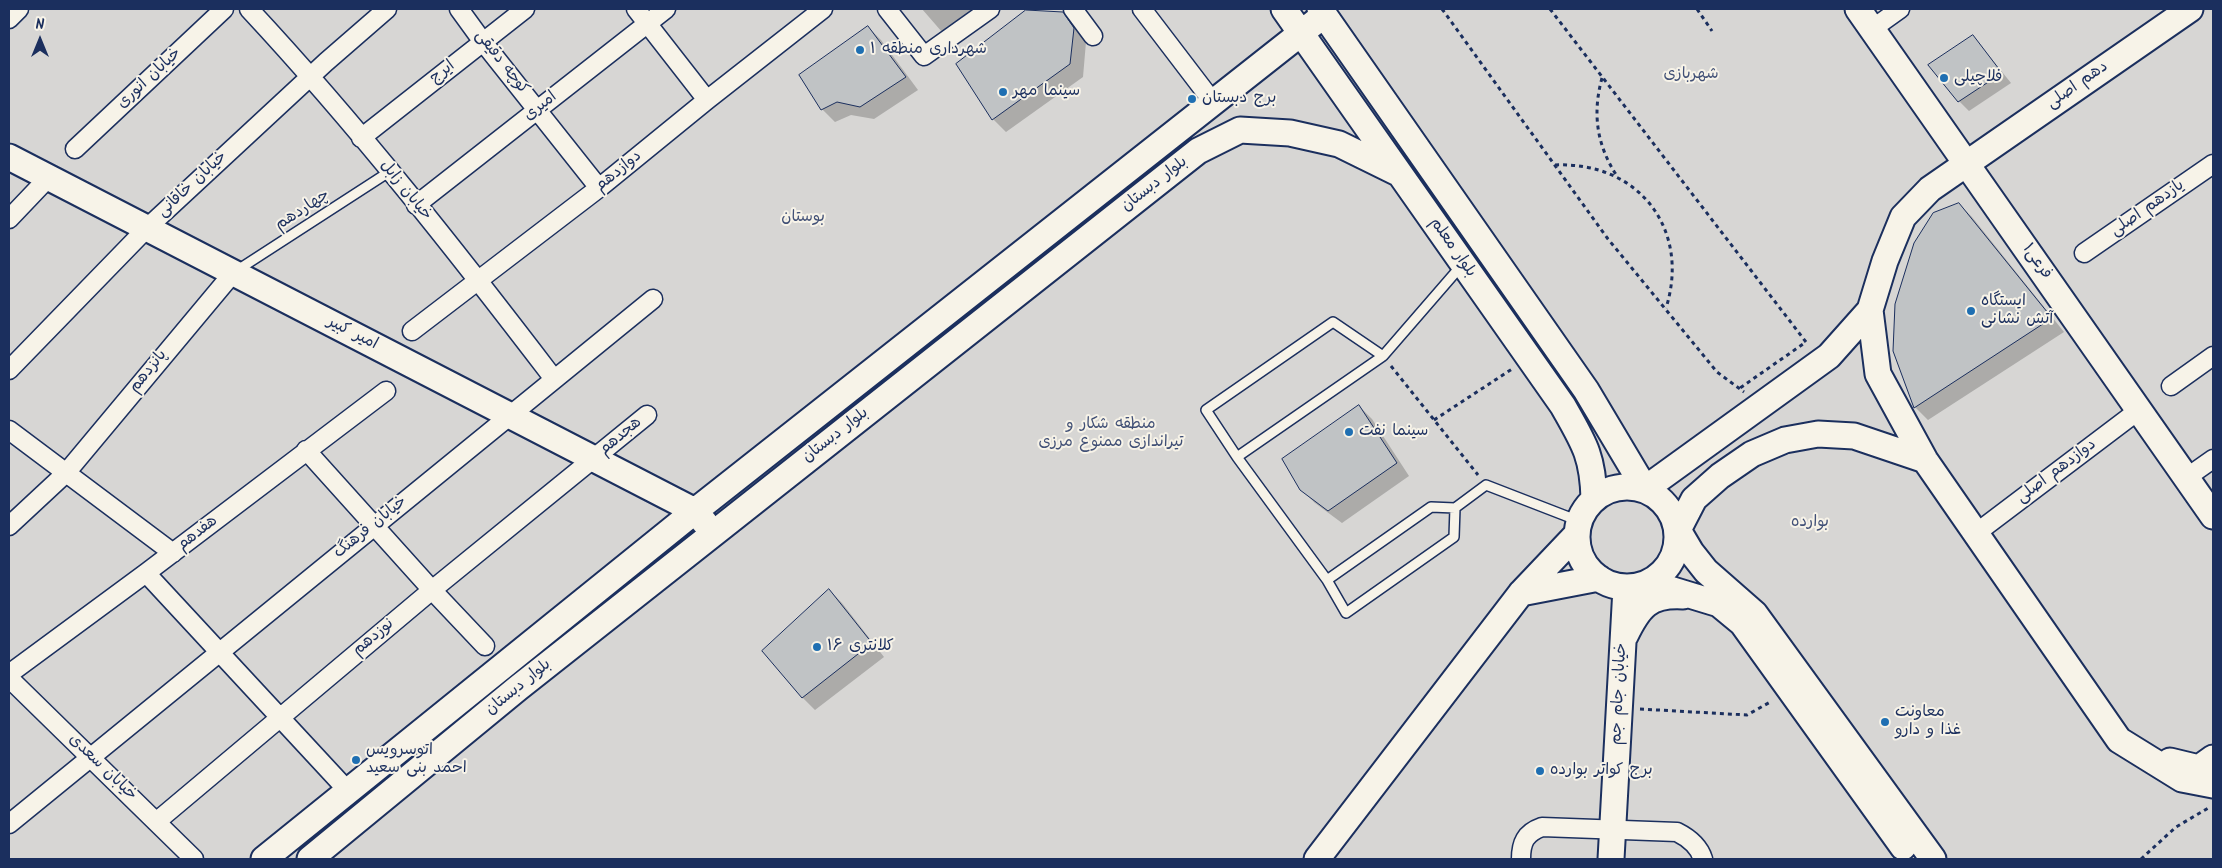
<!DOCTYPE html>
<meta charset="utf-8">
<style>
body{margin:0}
#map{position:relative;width:2222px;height:868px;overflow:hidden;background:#f7f3e8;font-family:Kalam,sans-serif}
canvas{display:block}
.frame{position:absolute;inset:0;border:10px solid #1b2f5e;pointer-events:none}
.north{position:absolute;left:15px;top:15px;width:50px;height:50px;-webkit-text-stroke:4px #f7f3e8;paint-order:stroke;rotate:0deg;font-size:14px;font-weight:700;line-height:20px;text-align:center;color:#1b2f5e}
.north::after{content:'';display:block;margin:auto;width:18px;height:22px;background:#1b2f5e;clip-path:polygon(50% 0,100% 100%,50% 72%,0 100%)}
</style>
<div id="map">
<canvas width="2222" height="868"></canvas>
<div class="frame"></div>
<div class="north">N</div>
</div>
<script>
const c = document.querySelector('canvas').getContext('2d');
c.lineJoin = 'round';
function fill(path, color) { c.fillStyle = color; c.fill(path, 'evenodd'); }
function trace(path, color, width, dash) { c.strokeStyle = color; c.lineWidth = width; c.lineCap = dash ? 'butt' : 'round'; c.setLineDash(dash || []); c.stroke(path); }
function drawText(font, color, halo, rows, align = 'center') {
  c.font = font + ' Kalam,"Playpen Sans Arabic",sans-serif'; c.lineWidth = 4; c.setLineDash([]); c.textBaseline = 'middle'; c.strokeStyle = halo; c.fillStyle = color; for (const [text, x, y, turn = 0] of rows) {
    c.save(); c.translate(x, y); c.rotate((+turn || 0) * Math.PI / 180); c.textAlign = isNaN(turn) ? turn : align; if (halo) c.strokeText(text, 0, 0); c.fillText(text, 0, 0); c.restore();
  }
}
fill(new Path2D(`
 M9 9H2213V859H9Z`), '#d7d6d4');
fill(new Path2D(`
 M922 9H976L942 32Z
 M1062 13 1075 27 1086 42 1083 77 1006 132 993 119Z
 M868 27 881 40 918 90 874 119 851 115 835 122 822 109Z
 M1973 36 2011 83 1969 111 1959 101Z
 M1959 204 1972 217 2064 332 1928 420 1915 407Z
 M1359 406 1372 419 1409 476 1342 523 1315 503 1301 489Z
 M829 590 842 603 884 657 815 710 802 697Z`), '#0003');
const building = new Path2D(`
 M1026 10 1063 12 1074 28 1070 64 992 120 956 64Z
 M868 26 906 77 860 107 837 102 821 110 799 75Z
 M1973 35 2002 73 1958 102 1928 65Z
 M1959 203 2052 318 1914 408 1893 351 1895 304 1914 243 1933 213Z
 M1359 405 1397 463 1328 511 1300 490 1282 459Z
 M829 589 872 643 802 698 762 651Z`);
fill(building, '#c0c3c5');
trace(building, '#1b2f5e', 1);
const lane = new Path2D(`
 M236 271 389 172
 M1383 356 1237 457 1327 580 1346 613 1454 537 1455 508
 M1237 457 1206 410 1333 322 1383 356 1461 266
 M1327 580 1431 507 1455 508 1486 485 1579 521`);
const street = new Path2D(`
 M249 9C358 126 457 252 554 379
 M459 9 483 42 599 188
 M636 9 707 100
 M887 9 924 56 990 9
 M1073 9 1093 36
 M1142 9 1213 102
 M9 19 19 9
 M1872 29 1900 9
 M361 138 525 9
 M75 149 224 9
 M416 205 666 9
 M9 219 49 177
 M2084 253 2213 164
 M412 331 599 188 707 100 823 9
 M9 370 147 228 326 62 387 9
 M2171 386 2213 356
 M9 430 173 553
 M306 450 432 590 485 646
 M2186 478 2213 459
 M9 526 66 473 233 273
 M1975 534 2139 410
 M146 573 349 792
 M9 674 146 573 386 391
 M9 678 194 859
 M156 822 432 590 647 415
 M9 824 653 299
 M1521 859C1521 843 1525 833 1542 827L1677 832C1689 838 1699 846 1703 859`);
const secondary = new Path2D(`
 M1284 9 1563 406C1584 443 1593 456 1594 499
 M1320 9 1586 390 1645 489 1829 356 1870 310 1885 261 1903 217 1930 189 2190 9
 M1858 9 2213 516
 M9 157 695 511 705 523
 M1870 310 1878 374 1925 460 2119 740 2182 779 2213 785
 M1925 460 1854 436 1818 434 1785 440 1752 454 1720 476 1694 499 1678 530 1691 552 1706 571 1755 614 1933 859
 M1577 537a50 50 0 1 1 100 0a50 50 0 1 1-100 0Z
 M1650 583 1719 604 1742 623 1903 847
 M1521 593 1599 578
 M1625 636C1639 607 1649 594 1683 596
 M2170 761 2199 768 2213 758
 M264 859 695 511 1324 15
 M310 859 518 688 1198 151 1240 130 1290 133 1339 144 1400 174
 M1317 859 1521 593 1577 534
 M1611 859 1626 588`);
trace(lane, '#1b2f5e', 12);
trace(street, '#1b2f5e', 21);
trace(secondary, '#1b2f5e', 29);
trace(new Path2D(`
 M1442 9 1608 239 1717 372 1744 392
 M1550 9 1806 342 1740 388
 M1697 9 1712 31
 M1602 78C1592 114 1597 146 1617 176
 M1555 165C1638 161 1691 229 1666 308
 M1391 366 1478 475
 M1434 420 1512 369
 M1640 709 1747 715 1772 701
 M2141 859 2176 827 2210 807`), '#1b2f5e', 3, [4, 4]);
trace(lane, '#f7f3e8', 9);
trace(street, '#f7f3e8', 18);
trace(secondary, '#f7f3e8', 25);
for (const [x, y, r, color] of [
 [860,50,5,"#1f6fb2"],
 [1944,78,5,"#1f6fb2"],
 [1003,92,5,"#1f6fb2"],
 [1192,99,5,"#1f6fb2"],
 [1971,311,5,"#1f6fb2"],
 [1349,432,5,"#1f6fb2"],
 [817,647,5,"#1f6fb2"],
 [1885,722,5,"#1f6fb2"],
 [356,760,5,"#1f6fb2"],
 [1540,771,5,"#1f6fb2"]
]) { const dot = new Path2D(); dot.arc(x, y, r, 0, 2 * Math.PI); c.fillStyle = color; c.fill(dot); trace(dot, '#f7f3e8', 2); }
drawText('16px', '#1b2f5e', '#f7f3e8', [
 ["شهرداری منطقه ۱",870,50],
 ["فلاچیلی",1954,78],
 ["سینما مهر",1013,92],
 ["برج دبستان",1202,99],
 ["ایستگاه",1981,302],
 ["آتش نشانی",1981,320],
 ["سینما نفت",1359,432],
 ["کلانتری ۱۶",827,647],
 ["معاونت",1895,713],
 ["غذا و دارو",1895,731],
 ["اتوسرویس",366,751],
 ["احمد بنی سعید",366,769],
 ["برج کواتر بوارده",1550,771]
], 'left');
drawText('16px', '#1b2f5e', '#f7f3e8', [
 ["کوچه دقیقی",501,63,52],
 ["ایرج",443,73,-38],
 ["خیابان انوری",150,79,-43],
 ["دهم اصلی",2078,86,-35],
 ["امیری",541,107,-38],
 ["دوازدهم",619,172,-39],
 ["خیابان خاقانی",193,185,-43],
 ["بلوار دبستان",1155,185,-38],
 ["خیابان زابل",405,191,51],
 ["یازدهم اصلی",2148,209,-35],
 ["چهاردهم",303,211,-33],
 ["بلوار معلم",1452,248,55],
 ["فرعی۱",2036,262,55],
 ["امیر کبیر",352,334,27],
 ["پانزدهم",149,372,-51],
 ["بلوار دبستان",836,436,-38],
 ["هجدهم",621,437,-40],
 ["دوازدهم اصلی",2057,472,-37],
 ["خیابان فرهنگ",371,528,-39],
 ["هفدهم",198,534,-38],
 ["نوزدهم",374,638,-40],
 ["بلوار دبستان",519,688,-39],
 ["خیابان جام جم",1620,694,-87],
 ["خیابان سعدی",102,768,44]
]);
drawText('16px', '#415076', '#f7f3e8', [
 ["شهربازی",1691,75],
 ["بوستان",803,218],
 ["منطقه شکار و",1111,425],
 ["تیراندازی ممنوع مرزی",1111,443],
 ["بوارده",1810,523]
]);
</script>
